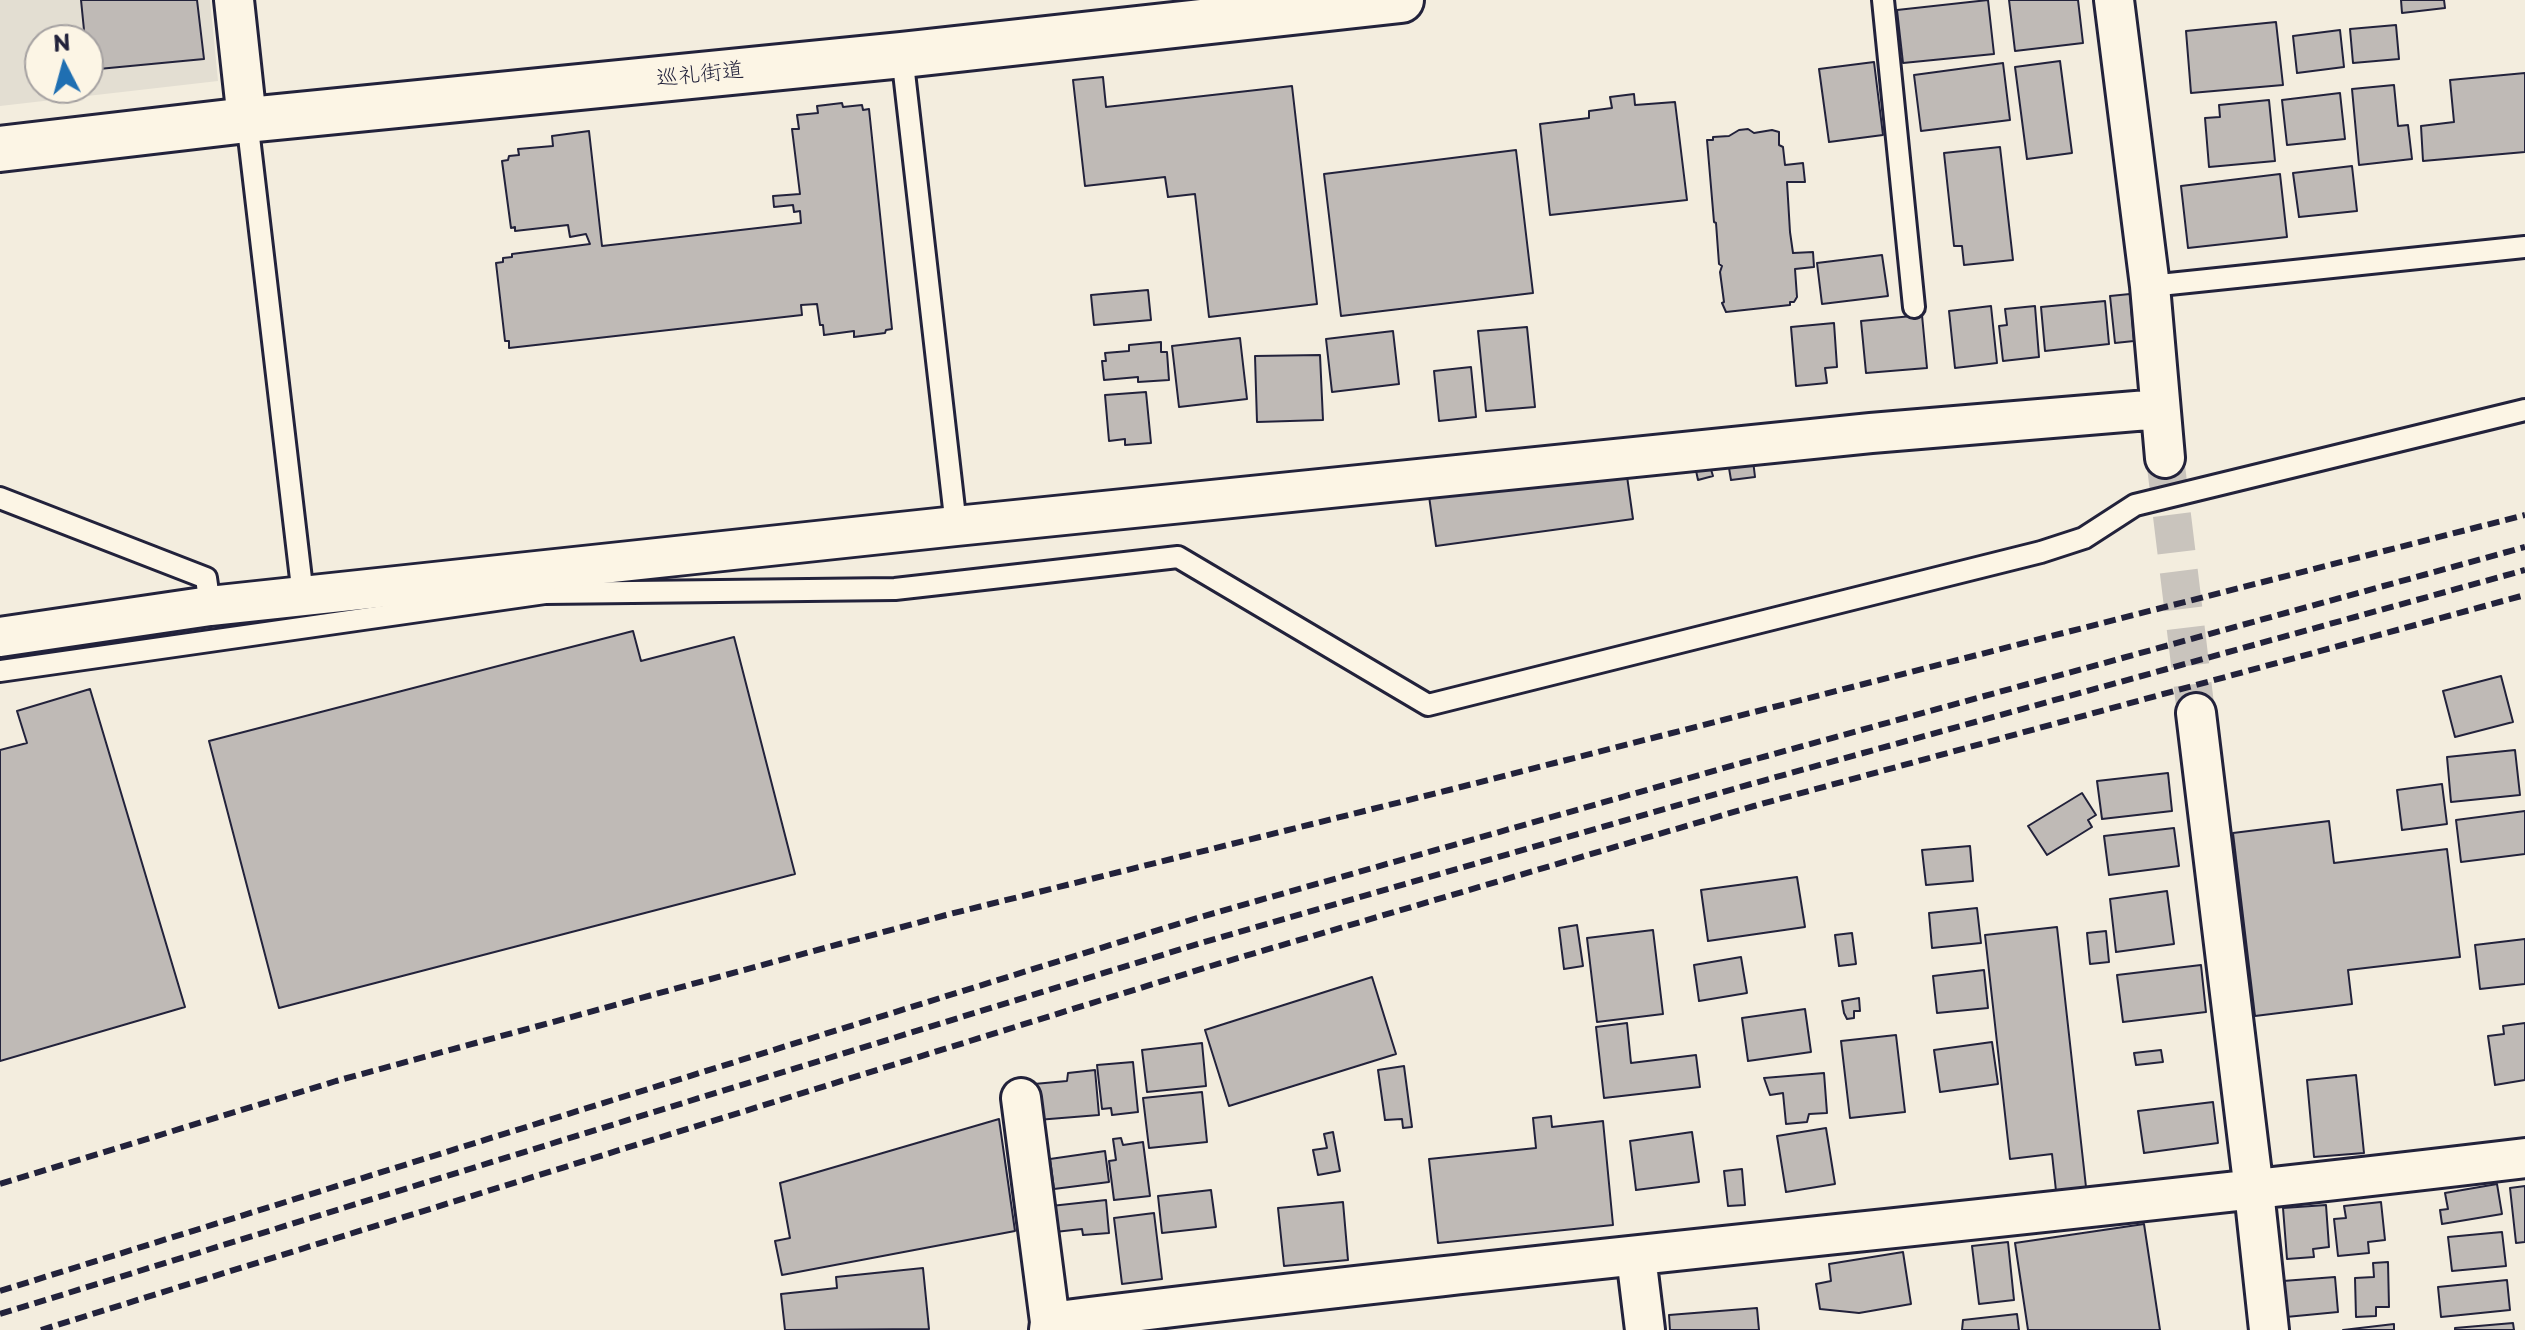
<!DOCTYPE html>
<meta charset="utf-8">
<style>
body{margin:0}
#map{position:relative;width:2525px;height:1330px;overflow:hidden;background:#f3edde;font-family:"Playpen Sans",sans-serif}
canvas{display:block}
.north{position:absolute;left:24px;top:24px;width:80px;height:80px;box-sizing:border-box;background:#fcf5e5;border:2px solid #a5a1a1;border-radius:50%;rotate:354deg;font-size:22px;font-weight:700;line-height:32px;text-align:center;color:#22223b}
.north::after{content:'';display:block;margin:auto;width:28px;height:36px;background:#1f6fb2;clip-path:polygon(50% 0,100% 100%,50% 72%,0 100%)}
</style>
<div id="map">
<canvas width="2525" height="1330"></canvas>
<div class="north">N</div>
</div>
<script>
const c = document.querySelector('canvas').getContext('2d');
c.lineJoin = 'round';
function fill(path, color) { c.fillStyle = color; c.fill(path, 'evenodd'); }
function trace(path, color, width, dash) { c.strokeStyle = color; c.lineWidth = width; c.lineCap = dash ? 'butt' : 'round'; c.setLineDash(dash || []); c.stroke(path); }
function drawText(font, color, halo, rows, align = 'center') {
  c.font = font + ' "Playpen Sans","Klee One",sans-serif'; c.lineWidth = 6; c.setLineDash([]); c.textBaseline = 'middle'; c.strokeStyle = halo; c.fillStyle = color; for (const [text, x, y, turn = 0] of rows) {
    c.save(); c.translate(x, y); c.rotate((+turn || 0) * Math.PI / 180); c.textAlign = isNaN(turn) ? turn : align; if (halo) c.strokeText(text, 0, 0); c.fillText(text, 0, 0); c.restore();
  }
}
fill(new Path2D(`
 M0 0H210L218 81 0 106ZM40 40H88V88H40Z`), '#e3ded2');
const building = new Path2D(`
 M81 0H197L204 59 88 70V40H85Z
 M1988 0 1994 54 1903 63 1897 10Z
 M2009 0H2078L2083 43 2015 51Z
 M2401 0H2444L2445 8 2402 13Z
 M2276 22 2283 85 2191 93 2186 31Z
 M2396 25 2399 59 2353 63 2350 29Z
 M2340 30 2344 67 2297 73 2293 36Z
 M2060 61 2072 153 2027 159 2015 67Z
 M1874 62 1883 135 1829 142 1819 69Z
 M2003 63 2010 120 1921 131 1914 75Z
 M2525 73V152L2423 161 2421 126 2454 122 2450 80Z
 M1103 77 1106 107 1292 86 1317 304 1209 317 1195 194 1168 197 1165 177 1085 186 1073 80Z
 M2394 85 2398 126 2408 125 2412 159 2359 165 2352 89Z
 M2340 93 2345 139 2287 145 2282 100Z
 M1634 94 1635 105 1675 102 1687 200 1550 215 1540 124 1589 118V111L1612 108 1610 97Z
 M2269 100 2275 161 2209 167 2205 118 2220 117 2219 105Z
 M842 103 843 107 862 105 863 110 869 109 892 329 886 330 885 333 854 337V331L824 335 823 325H820L817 304 801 305 802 315 509 348V341H505L496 263 503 262V258L512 257V254L590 244 586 234 570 237 568 225 515 231V227L511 228 502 161 508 160 509 156 519 155 518 149 553 146 552 136 589 131 602 246 801 223 800 211 794 212 793 205 774 207 773 196 800 194 792 129H799L797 115 818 113 817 106Z
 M1748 129 1754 133 1772 130 1779 132V145L1783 147 1785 165 1803 163 1805 182H1787L1790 232 1793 253 1813 252 1814 267 1795 269 1797 297 1794 302H1790V305L1726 312 1722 303 1724 302 1720 272 1722 266 1719 264 1716 223 1714 222 1707 140H1713V137L1729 136 1739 130Z
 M2000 147 2013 260 1964 265 1962 246H1954L1944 153Z
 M1516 150 1533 293 1341 316 1324 174Z
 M2352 166 2357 211 2299 217 2293 173Z
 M2280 174 2287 237 2188 248 2181 186Z
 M1882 255 1888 296 1822 304 1817 263Z
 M1148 290 1151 320 1094 325 1091 295Z
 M2130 294 2134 341 2115 343 2110 296Z
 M2105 301 2109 344 2045 351 2041 307Z
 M1991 306 1997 363 1955 368 1949 311Z
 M2035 306 2039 357 2003 361 1999 326 2007 325 2005 309Z
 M1922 315 1927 368 1866 373 1861 321Z
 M1834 323 1837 367 1825 368 1827 383 1796 386 1791 327Z
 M1527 327 1535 407 1486 411 1478 331Z
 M1393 331 1399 384 1332 392 1326 339Z
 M1240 338 1247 399 1179 407 1172 346Z
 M1161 342V352H1167L1169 380 1138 382V377L1104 380 1102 361H1106L1105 353 1129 351V345Z
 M1320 355 1323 420 1257 422 1255 356Z
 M1471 367 1476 417 1439 421 1434 371Z
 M1146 392 1151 443 1125 445V439L1109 441 1105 395Z
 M1752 452 1755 477 1731 480 1727 456Z
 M1625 462 1633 519 1436 546 1428 489Z
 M1709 463 1713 476 1698 480 1695 466Z
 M633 631 641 661 734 637 795 874 279 1008 209 741Z
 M2501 676 2513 722 2455 737 2443 691Z
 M90 689 185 1007 0 1061V750L27 743 17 711Z
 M2515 750 2520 795 2451 802 2447 757Z
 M2168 773 2172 811 2102 819 2097 781Z
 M2442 784 2447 824 2402 830 2397 790Z
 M2082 793 2096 815 2088 820 2092 827 2047 855 2028 826Z
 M2525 811V854L2461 862 2456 820Z
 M2329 821 2334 863 2447 849 2460 957 2348 970 2352 1004 2255 1016 2233 833Z
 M2174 828 2179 866 2109 875 2104 836Z
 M1970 846 1973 881 1926 885 1922 850Z
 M1797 877 1805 927 1708 941 1701 890Z
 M2167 891 2174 944 2116 952 2110 899Z
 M1977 908 1981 943 1932 948 1929 913Z
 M1577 925 1583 966 1564 969 1559 928Z
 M2057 927 2086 1187 2056 1191 2052 1154 2010 1159 1985 935Z
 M1653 930 1663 1014 1597 1022 1587 938Z
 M2106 931 2109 962 2090 964 2087 933Z
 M1852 933 1856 964 1839 966 1835 935Z
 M2525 939V984L2480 989 2475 945Z
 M1741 957 1747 993 1699 1001 1694 965Z
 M2201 965 2206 1012 2123 1022 2117 975Z
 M1984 970 1988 1008 1937 1013 1933 976Z
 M1372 977 1396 1054 1229 1106 1205 1030Z
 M1859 998 1860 1011H1854V1018L1847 1019 1844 1013 1842 1001Z
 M1805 1009 1811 1052 1748 1061 1742 1018Z
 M1627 1023 1631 1063 1696 1055 1700 1087 1604 1098 1596 1027Z
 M2525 1023V1080L2495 1085 2488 1036 2504 1034 2503 1026Z
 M1896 1035 1905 1112 1850 1118 1841 1041Z
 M1992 1042 1998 1084 1940 1092 1934 1050Z
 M1202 1043 1206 1086 1147 1092 1142 1050Z
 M2161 1050 2163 1062 2136 1065 2134 1053Z
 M1133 1062 1138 1112 1112 1115 1111 1108 1102 1109 1097 1065Z
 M1404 1066 1412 1127 1403 1128 1402 1119 1385 1120 1378 1070Z
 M1095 1070 1099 1115 1037 1120 1034 1084 1067 1081 1068 1073Z
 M1824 1073 1827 1113 1809 1114 1807 1122 1786 1124 1783 1093 1770 1095 1764 1078Z
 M2356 1075 2364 1153 2314 1157 2307 1080Z
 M1202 1092 1207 1142 1149 1148 1143 1098Z
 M2213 1102 2218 1143 2144 1153 2138 1111Z
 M1551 1116 1552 1127 1603 1121 1613 1225 1438 1243 1429 1159 1536 1148 1533 1118Z
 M999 1119 1015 1231 782 1275 775 1241 790 1238 780 1183Z
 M1826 1128 1835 1184 1786 1192 1777 1136Z
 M1333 1132 1340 1171 1318 1175 1313 1150 1327 1148 1324 1134Z
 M1692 1132 1699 1182 1636 1190 1630 1141Z
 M1121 1138 1123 1145 1143 1142 1150 1196 1114 1200 1109 1161 1116 1160 1113 1139Z
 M1105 1151 1109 1182 1054 1189 1050 1159Z
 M1742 1169 1745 1205 1728 1206 1724 1171Z
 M2497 1184 2502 1214 2442 1224 2440 1210 2448 1209 2445 1193Z
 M2525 1186V1242L2516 1243 2510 1188Z
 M1211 1190 1216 1227 1162 1233 1158 1196Z
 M1106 1200 1109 1233 1083 1235 1082 1229 1055 1232 1051 1206Z
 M1343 1202 1348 1260 1284 1266 1278 1208Z
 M2381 1202 2385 1240 2368 1242 2369 1253 2338 1256 2334 1219 2346 1218 2344 1206Z
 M2326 1205 2329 1247 2313 1249 2314 1257 2287 1259 2283 1208Z
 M1154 1213 1162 1279 1122 1284 1114 1218Z
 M2144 1224 2160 1330H2028L2015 1243Z
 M2502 1232 2506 1266 2452 1271 2448 1237Z
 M2008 1242 2014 1300 1979 1304 1972 1246Z
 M1903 1252 1911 1304 1859 1313 1820 1309 1816 1284 1831 1281 1829 1264Z
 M2388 1262 2389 1307H2376V1316L2356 1317 2355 1278 2374 1277 2373 1263Z
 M923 1268 929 1329 785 1330 781 1294 837 1288 836 1277Z
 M2335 1277 2338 1312 2286 1317 2283 1281Z
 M2507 1280 2510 1310 2441 1317 2438 1287Z
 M1757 1308 1759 1330H1670L1669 1315Z
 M2017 1314 2019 1330H1962L1963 1320Z
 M2513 1323 2514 1330H2455V1328Z
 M2394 1324V1330H2343Z`);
fill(building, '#bfbab6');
trace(building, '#22223b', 2);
trace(new Path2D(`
 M2165 458 2196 713`), '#c9c4bd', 38, [38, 19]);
const lane = new Path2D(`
 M1883 0 1914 307
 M902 55 956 526
 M247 120 303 596
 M2150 286 2525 247
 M0 498 206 578 210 606
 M0 671 545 593 895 589 1178 557 1428 705 2041 552 2084 538 2135 505 2525 410`);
const street = new Path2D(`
 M234 0 247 120
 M2114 0 2150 286 2165 458
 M0 637 210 606 956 526 1871 433 2160 409
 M2196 713 2254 1191 2269 1330
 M1021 1098 1050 1322
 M1636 1256 1645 1330
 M1049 1330 1050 1322C1541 1261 2034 1217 2525 1158`);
const secondary = new Path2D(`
 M0 149 247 120 902 55 1401 0`);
trace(lane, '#22223b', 26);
trace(street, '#22223b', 44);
trace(secondary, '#22223b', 50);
trace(lane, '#fcf5e5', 20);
trace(street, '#fcf5e5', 38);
trace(secondary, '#fcf5e5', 44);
trace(new Path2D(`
 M0 1184 336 1081 946 915 1449 790 2525 515
 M0 1291 1197 918 1745 762 2525 547
 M0 1314 1201 943 1751 784 2525 570
 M41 1330 1211 966 1754 806 2525 595`), '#22223b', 6, [12, 6]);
drawText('22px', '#22223b', '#fcf5e5', [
 ["巡礼街道",700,75,-6]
]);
</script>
